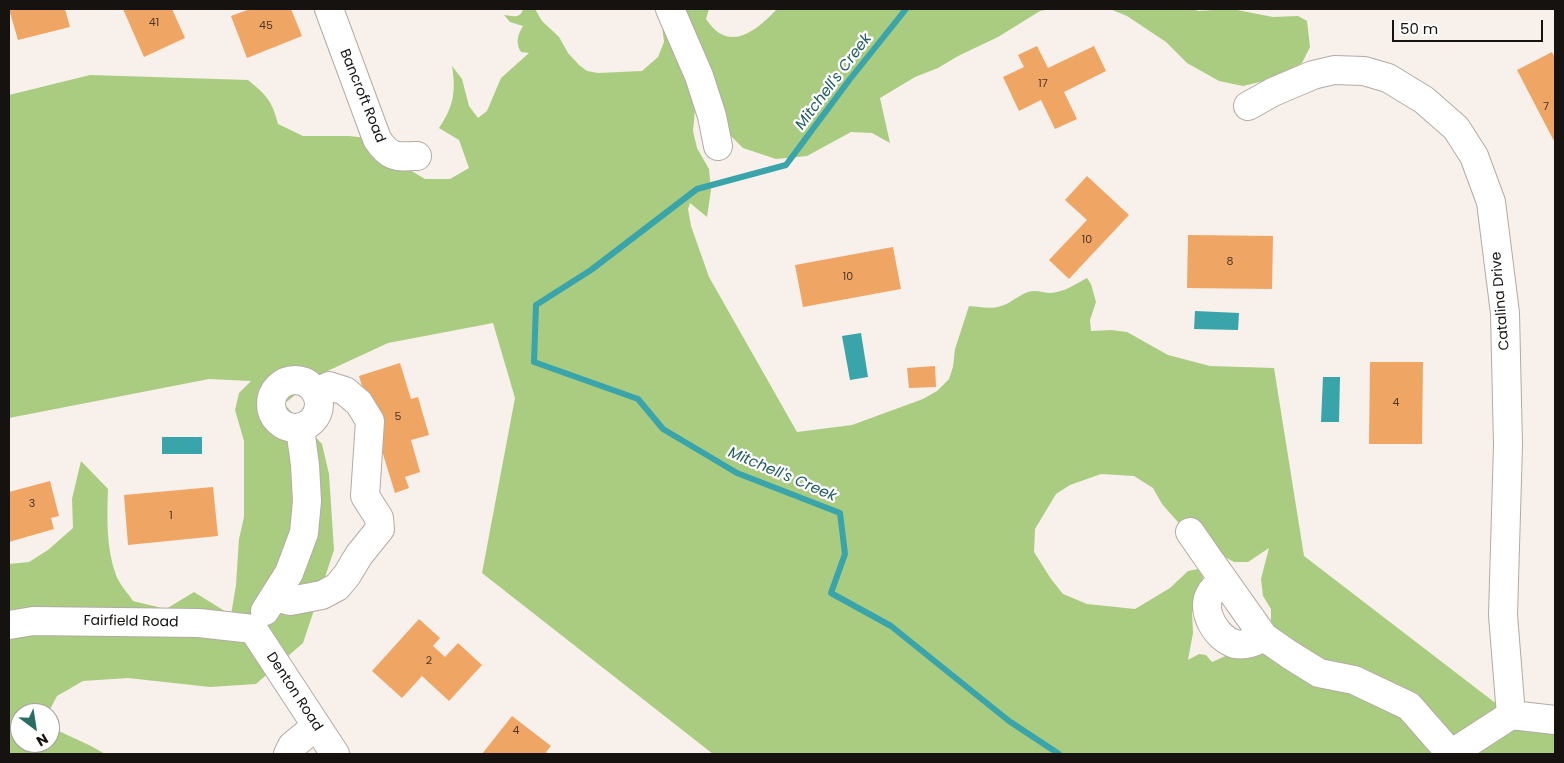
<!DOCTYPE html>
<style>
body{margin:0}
#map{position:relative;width:1564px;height:763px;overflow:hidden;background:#f8f0ea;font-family:Poppins,sans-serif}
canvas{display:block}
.frame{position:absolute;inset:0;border:10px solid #151210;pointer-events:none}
.north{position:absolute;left:10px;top:703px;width:50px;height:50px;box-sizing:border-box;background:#fff;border:1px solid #a1a09f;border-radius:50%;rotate:149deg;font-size:14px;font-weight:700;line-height:20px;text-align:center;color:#151210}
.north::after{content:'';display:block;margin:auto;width:18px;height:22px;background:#286e63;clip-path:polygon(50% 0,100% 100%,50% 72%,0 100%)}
.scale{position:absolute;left:1392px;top:20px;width:151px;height:22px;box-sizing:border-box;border:2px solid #151210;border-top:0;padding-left:6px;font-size:15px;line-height:18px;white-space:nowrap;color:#151210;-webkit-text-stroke:4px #fff;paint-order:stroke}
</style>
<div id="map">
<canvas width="1564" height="763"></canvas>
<div class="frame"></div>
<div class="north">N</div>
<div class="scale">50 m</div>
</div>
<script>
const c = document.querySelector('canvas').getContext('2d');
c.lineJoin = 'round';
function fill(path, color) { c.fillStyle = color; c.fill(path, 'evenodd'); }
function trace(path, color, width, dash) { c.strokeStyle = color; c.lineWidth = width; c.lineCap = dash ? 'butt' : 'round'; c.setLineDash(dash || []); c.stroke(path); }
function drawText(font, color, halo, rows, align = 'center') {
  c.font = font + ' Poppins,sans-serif'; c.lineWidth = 4.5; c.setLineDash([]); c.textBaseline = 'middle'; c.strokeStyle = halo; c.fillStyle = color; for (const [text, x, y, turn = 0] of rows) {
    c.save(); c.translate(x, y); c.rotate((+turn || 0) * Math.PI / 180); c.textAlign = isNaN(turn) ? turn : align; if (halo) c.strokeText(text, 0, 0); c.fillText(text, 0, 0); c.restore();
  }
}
fill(new Path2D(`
 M523 9H535L542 21 559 37 568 53 579 65 587 71 598 73 642 71 658 57 664 42 662 25 657 9H709L706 19C729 54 756 31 777 9H1050L1040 11 998 37 958 56 938 68 915 77 880 98 890 143 872 133 851 132 807 156 776 159 743 148 731 136 718 118 696 99 693 131 697 148 709 169 711 190 707 217 690 203 688 209 691 226 709 277 797 432 852 425 923 399 937 391 949 379 953 367 955 349 969 306C980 307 993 310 1004 305 1012 302 1019 295 1028 292 1036 289 1043 293 1051 293 1064 292 1076 284 1087 278L1091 284 1096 302 1090 320 1091 331 1111 330 1127 332 1168 355 1210 366 1274 368 1304 556 1511 715 1555 720V754H713L482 573 515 398 493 323 388 343 321 374 284 404 322 444 329 474 334 550 303 643 256 684 210 687 128 678 83 681 57 696 48 713H20V743H50V727L91 746 105 754H9V564L29 562 48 550 73 528 72 499 81 461 108 489C107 517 106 548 116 575 119 584 128 593 133 601L166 609 194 592 231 615 236 585 239 539 244 517V441L235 410 239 393 251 381 209 379 9 418V95L90 75 248 80C266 95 272 100 278 124L303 136H349L377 139 388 157 425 179H450L469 168 459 140 439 128C454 106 456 91 452 66L462 79 469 106 478 118 487 111 501 78 529 53 521 52C515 43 518 34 523 26L510 22 504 15C512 16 521 19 523 9ZM1101 474 1134 476 1153 488 1162 504 1184 529 1212 550 1234 562H1248L1269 548 1261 579 1263 596 1271 609V622L1266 632 1230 654 1212 662 1206 655 1199 654 1188 660 1193 633 1192 613 1201 590 1203 577 1198 569 1188 571 1170 588 1135 609 1087 604 1063 594 1051 579 1034 552 1035 529 1056 494 1070 485Z
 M1110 9H1194L1198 11 1232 9 1273 17 1298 16 1307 21 1310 47 1302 63 1272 79 1243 86 1219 81 1187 63 1166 42 1127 16Z`), '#aacc80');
fill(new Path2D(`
 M1195 311 1239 313 1238 330 1194 329Z
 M861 333 868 377 850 380 842 336Z
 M1323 377H1340L1339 422H1321Z
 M162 437H202V454H162Z`), '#39a4a9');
trace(new Path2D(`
 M906 9 850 79 786 165 697 189 591 270 536 305 534 362 638 399 663 429 737 473 840 513 845 554 831 593 891 626 1009 721 1059 754`), '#39a4a9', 6);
fill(new Path2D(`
 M9 9H65L70 27 18 40Z
 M123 9H172L185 38 144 57Z
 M250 9H291L302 36 247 58 231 16Z
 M1037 46 1048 68 1094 46 1106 71 1064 92 1077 119 1055 129 1041 100 1019 111 1003 77 1024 67 1018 55Z
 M1552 52 1555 58V143L1517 70Z
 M1087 176 1129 215 1069 279 1049 260 1087 220 1065 200Z
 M1188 235 1273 236 1272 289 1187 288Z
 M893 247 901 289 803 307 795 265Z
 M1370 362H1423L1422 444H1369Z
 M400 363 411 399 418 397 429 435 411 440 420 472 405 477 409 488 395 493 359 376Z
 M935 366 936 387 909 388 907 368Z
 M50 481 59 516 51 518 54 529 9 542V492Z
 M213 487 218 536 128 545 124 495Z
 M419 619 440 638 433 646 445 657 458 643 482 665 449 701 422 676 402 698 372 671Z
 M512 716 551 746 546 752 548 754H482Z`), '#efa564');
const minor = new Path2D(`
 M329 9 377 139C389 158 397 157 417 156
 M670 9 699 76 712 116 718 146
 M1248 106 1273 92 1313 75 1334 70 1364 71 1388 78 1424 100 1456 128 1474 156 1491 202 1505 313 1508 445 1503 615 1511 715
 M271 404a24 24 0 1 1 48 0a24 24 0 1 1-48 0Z
 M1190 532 1208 558 1264 637 1290 655 1319 673 1354 680 1409 706 1451 754
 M1224 581C1219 584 1213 588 1210 594 1200 611 1217 639 1235 644 1246 646 1255 642 1264 637
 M274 597 290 601 322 595 337 587 347 575 359 555 380 529 379 518 365 496 370 421 359 403 345 391 329 386 316 393
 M265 611 289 573 304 533 307 501 305 465 300 428
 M9 625 33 621 199 623 253 629
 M253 629 335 754
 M288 754 292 746 316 726
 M1451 754 1511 715 1555 720`);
trace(minor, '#b2aba5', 30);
trace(minor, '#fff', 28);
drawText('11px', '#4c3725', null, [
 ["41",154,23],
 ["45",266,26],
 ["17",1043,84],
 ["7",1546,107],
 ["10",1087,240],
 ["8",1230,262],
 ["10",848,277],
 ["4",1396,403],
 ["5",398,417],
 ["3",32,504],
 ["1",171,516],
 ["2",429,661],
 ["4",516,731]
]);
drawText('14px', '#151210', '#fff', [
 ["Bancroft Road",362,96,68],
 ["Catalina Drive",1501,301,-95],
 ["Fairfield Road",131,622,1],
 ["Denton Road",294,692,57]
]);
drawText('italic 15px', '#225d5f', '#fff', [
 ["Mitchell's Creek",834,82,-53],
 ["Mitchell's Creek",782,475,23]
]);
</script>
